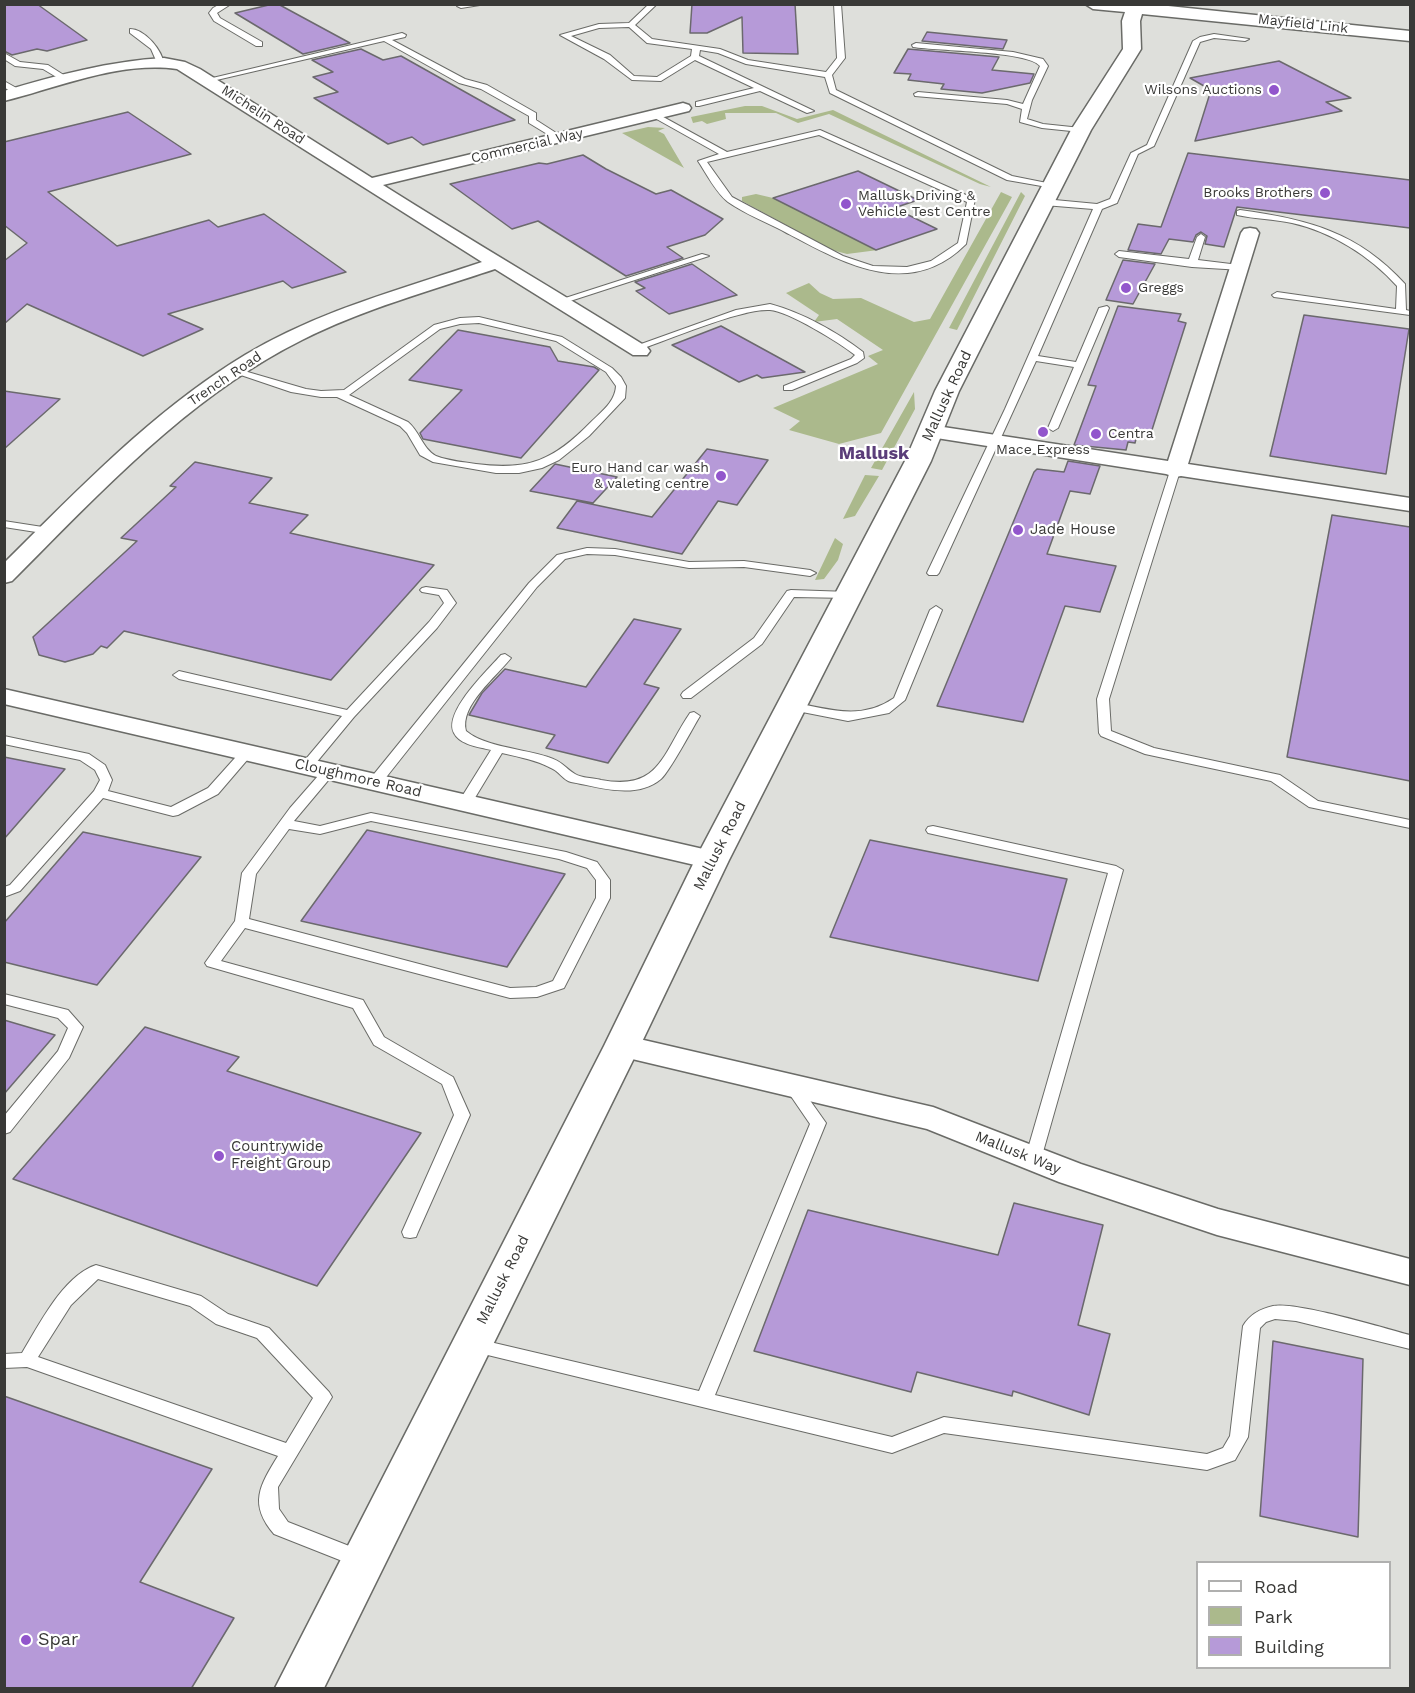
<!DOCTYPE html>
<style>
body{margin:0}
#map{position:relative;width:1415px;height:1693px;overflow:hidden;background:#dedfdb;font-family:"Work Sans",sans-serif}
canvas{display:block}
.frame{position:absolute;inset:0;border:6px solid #393937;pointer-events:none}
.legend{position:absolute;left:1196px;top:1561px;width:195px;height:108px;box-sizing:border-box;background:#fff;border:2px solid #b0b0af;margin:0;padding:8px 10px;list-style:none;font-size:18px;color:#393937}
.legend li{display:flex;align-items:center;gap:12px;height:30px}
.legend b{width:30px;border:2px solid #b0b0af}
</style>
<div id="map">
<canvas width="1415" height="1693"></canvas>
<div class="frame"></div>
<ul class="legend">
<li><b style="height:8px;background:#fff"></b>Road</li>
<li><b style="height:16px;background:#abb98c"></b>Park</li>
<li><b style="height:16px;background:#b69ad8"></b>Building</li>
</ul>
</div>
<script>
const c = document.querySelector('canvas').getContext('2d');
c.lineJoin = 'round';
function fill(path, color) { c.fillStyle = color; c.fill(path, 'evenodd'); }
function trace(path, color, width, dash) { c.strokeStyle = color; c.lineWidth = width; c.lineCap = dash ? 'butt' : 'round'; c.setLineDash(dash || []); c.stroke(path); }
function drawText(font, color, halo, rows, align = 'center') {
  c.font = font + ' "Work Sans",sans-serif'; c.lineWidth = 4.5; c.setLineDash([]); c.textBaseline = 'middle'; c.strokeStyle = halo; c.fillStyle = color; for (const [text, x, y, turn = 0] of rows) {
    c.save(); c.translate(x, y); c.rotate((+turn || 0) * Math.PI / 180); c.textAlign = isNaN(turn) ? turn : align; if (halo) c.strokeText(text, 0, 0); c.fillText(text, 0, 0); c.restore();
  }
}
fill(new Path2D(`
 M745 106H762L797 119 833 110 991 187 980 184 829 114 798 123 776 113H725L726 119 707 124 702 121 693 123 691 117Z
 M648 127 665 128 658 131 664 134 684 168 622 133Z
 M1001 192 1012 197 881 433 839 444 789 430 800 421 773 408 878 364 868 356 883 350 837 319 814 322 819 315 786 293 809 283 820 293 833 299 861 298 914 322 930 319Z
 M1021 192 1025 196 957 330 949 328Z
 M756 194 773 198 878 250 847 254 832 250 742 201V197Z
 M914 392 915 409 882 470 871 468Z
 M865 475 879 476 855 516 843 519Z
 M835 538 843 544 838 560 824 579 815 580Z`), '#abb98c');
const building = new Path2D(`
 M4 4H37L87 40 47 51 37 49 12 55 4 51Z
 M273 4H278L350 43 303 54 235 13Z
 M692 4H795L798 54 743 53 742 17 707 33H690Z
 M927 32 1007 40 1003 49 922 41Z
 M361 49 383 60 401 56 515 120 423 145 412 137 388 144 314 98 338 92 313 77 333 72 312 60Z
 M908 49 999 57 992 70 1034 74 1030 83 982 93 941 89 944 84 908 80 911 74 894 73Z
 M1279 61 1351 98 1326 102 1342 111 1195 141 1211 90 1190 78Z
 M128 112 191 154 48 192 117 246 209 220 218 227 264 214 346 272 292 288 283 281 168 314 203 329 143 356 27 304 4 324V261L27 243 4 225V142Z
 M1188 153 1410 180V228L1237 207 1224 247 1205 244 1207 236 1201 232 1196 235 1193 242 1169 239 1161 254 1128 250 1138 224 1161 227Z
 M583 155 606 169 656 194 671 190 723 219 705 235 667 247 683 258 626 276 538 221 512 229 450 184 539 163 547 164Z
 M858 171 918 200 894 208 937 229 876 250 773 198Z
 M1123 260 1155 264 1133 304 1106 300Z
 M692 264 737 295 669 314 636 291 645 288 635 282Z
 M1118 306 1181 314 1178 321 1186 323 1151 433 1138 431 1135 443 1128 442 1126 450 1074 445 1096 386 1088 385Z
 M1304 315 1409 329 1386 474 1270 456Z
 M721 326 805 372 762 378 757 375 739 382 672 345Z
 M458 330 550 347 558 361 594 367 599 370 521 458 423 439 420 433 462 390 409 380Z
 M4 391 60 399 4 449Z
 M707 449 768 460 737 505 718 501 682 554 557 528 577 501 652 517Z
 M1068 461 1100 466 1090 494 1070 491 1047 554 1116 566 1100 612 1065 606 1023 722 937 706 1034 472 1037 469 1064 472Z
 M195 462 272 478 249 503 308 515 290 533 434 565 331 680 124 631 107 648 101 646 93 654 65 662 39 655 33 637 137 541 121 538 176 487 170 486Z
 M555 464 617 477 593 503 530 491Z
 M1332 515 1410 527V781L1287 757Z
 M634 619 681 629 644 684 659 688 608 763 546 748 555 735 469 715 482 693 505 669 586 687Z
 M4 757 65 769 4 839Z
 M367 830 565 874 507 967 301 921Z
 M83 832 201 857 97 985 4 962V923Z
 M870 840 1067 879 1038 981 830 937Z
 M4 1020 55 1035 4 1094Z
 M145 1027 239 1057 227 1071 421 1133 317 1286 13 1179Z
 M1014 1203 1103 1225 1078 1325 1110 1334 1089 1415 1013 1391 1012 1396 917 1372 911 1392 754 1351 808 1210 998 1255Z
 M1273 1341 1363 1359 1358 1537 1260 1516Z
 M4 1396 212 1469 140 1582 234 1618 191 1689H4Z`);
fill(building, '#b69ad8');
trace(building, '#6b696d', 1.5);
const lane = new Path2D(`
 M220 4H231L217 13 220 18 262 42V46H256L214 21 209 13 213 8Z
 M459 4H486L461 8 457 6Z
 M649 4H657L635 25 652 39 720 49 748 60 826 72 837 58 834 4H841L845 58 832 75 836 90 1012 176 1057 185 1053 188 1007 180 830 93 825 77 746 64 718 53 700 50 699 56 814 111 807 113 760 91 699 106H696V102L754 88 695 60 661 81 632 80 604 59 560 35 599 24 629 23ZM629 27 647 43 692 49 691 56 657 77 634 76 610 55 571 36 599 28Z
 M130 29C145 29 163 51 164 65H158L151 49 130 33Z
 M402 33 406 35 405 37 392 40 465 79 487 85 536 113V120L564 138 557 140 529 123V116L481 89 459 83 384 41 208 82 204 80Z
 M1214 34 1249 39 1245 41 1214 38 1200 42 1154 146 1138 154 1117 203 1102 209 1038 356 1076 362 1099 308 1107 306 1109 308 1058 428 1053 431 1048 428 1074 367 1036 361 939 573 937 575H929L927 573 1005 409 1093 209 1044 205 1040 202 1044 199 1097 204 1110 199 1131 153 1147 145 1193 41 1200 37Z
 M916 43 1013 52 1043 59 1048 66 1032 100 1027 119 1043 124 1081 128 1085 130 1081 132 1042 128 1020 122 1022 109 1007 104 915 96 914 94 918 92 1007 100 1023 104 1040 66C1028 51 937 51 913 47L912 45Z
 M4 53 20 62 48 65 70 79 63 81 43 69 15 66 4 59Z
 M4 81 20 90V94H14L4 87Z
 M656 113 727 152 820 130 975 199 966 244C909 301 843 263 785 232 766 222 745 214 728 202 716 193 706 173 698 161L719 154 653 117 652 115ZM819 135 967 202 958 243 931 261 907 267 873 266 843 256 732 197 707 162Z
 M1240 210C1307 219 1358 232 1405 284L1406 310 1410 311V315L1274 297 1272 295 1277 292 1396 309 1397 286C1370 256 1332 232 1292 223 1274 219 1255 219 1237 215V211Z
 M1201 234 1205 237 1198 260 1239 265 1244 268 1242 270 1192 267 1119 257 1115 254 1119 251 1189 259 1197 237Z
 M702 254 709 256 564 303 556 301Z
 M770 304C803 313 837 332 863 352L864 358 857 363 792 390H784V386L851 359 855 355C840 343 788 311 770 310 742 308 668 340 638 350L630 348 736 310Z
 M479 317 562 337 612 368 621 377 626 386 625 398 589 436 559 460 542 468 519 473H496L433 462 420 455 407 433 400 426 337 397H321L291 392 229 371 234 368 306 389 321 391 344 390 434 325 460 318ZM479 323 556 341 606 372 616 386C615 402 602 411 591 422 554 460 529 471 476 464 463 462 449 461 436 456 422 448 420 432 408 422L349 395 440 329 460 324Z
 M1175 468 1180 471 1109 699 1111 731 1154 748 1280 775 1318 801 1410 820V828L1309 807 1271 781 1145 754 1101 736 1099 733 1097 699 1170 471Z
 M4 521 49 528 55 531 49 534 4 527Z
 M587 548 615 549 689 562 744 561 810 570 816 573 810 576 744 567 689 568 615 555 587 554 565 559 537 587 380 785H370L368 782 370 779 529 583 557 555Z
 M426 587 447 590 456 603 437 628 354 717 311 769 306 770 300 766 342 716 179 679 173 675 179 671 347 710 429 622 444 603 439 595 422 592 420 590 422 588Z
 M791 590 849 592 855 595 849 598 794 597 762 644 691 698H683L681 695 683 692 754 638 787 591Z
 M936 606 942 610 905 700 889 713 848 721 792 710 786 706 792 702C828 709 861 721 894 698L930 610Z
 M505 654 511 658C497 676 459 706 466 731 485 747 525 749 548 757 562 761 565 768 575 774 581 778 594 778 601 780 660 791 662 754 690 713L694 712 700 716C692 729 670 771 661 779 636 800 599 787 571 782 563 780 559 771 551 768 536 760 519 757 502 753L470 806H460L458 803 491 750C479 747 460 745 454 733 443 712 488 670 501 655Z
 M4 736 89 754 105 765 112 780 108 791 171 807 208 788 243 749H253L254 752 218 794 178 815 173 816 103 798 20 891 4 897V887L10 885 94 791 100 780 95 770 80 760 4 744Z
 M330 767 336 771 294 821 320 826 371 813 566 852 597 862 610 880V898L564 988 537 997 510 998 245 928 221 961 363 1000 384 1037 453 1077 470 1115 418 1232 416 1237 410 1238 404 1237 402 1232 454 1115 442 1084 374 1045 353 1008 207 966 205 963 235 921 242 873 290 808 325 768ZM371 821 559 859 587 868 596 880V898L553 981 536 987 510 988 249 919 256 874 289 829 320 834Z
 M933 826 1116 866 1123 870 1041 1159 1039 1163 1033 1165 1027 1163 1025 1159 1108 873 928 833 926 830 928 827Z
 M4 994 68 1010 83 1027 69 1058 10 1132 4 1134V1116L58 1051 68 1028 58 1018 4 1004Z
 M792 1080 797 1082 826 1123 715 1395 892 1437 944 1417 1207 1454 1223 1448 1230 1436 1243 1326C1250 1314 1260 1309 1273 1306 1295 1301 1384 1328 1410 1335V1349L1296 1321 1275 1319 1266 1322 1260 1328 1248 1437 1235 1460 1207 1470 944 1433 892 1453 467 1350 464 1345 467 1340 473 1338 699 1391 810 1124 784 1086 787 1082Z
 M96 1265 201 1296 228 1314 269 1328 329 1392 332 1397 278 1487 279 1509 288 1522 367 1553 369 1559 367 1565 360 1568 274 1534C248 1504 260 1485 278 1456L27 1367 4 1368V1354L22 1353C39 1325 63 1276 96 1265ZM98 1279 190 1306 216 1324 257 1338 313 1398 286 1443 38 1357 71 1305Z`);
const street = new Path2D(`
 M164 58 185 62 200 69 372 178 683 103 689 105 691 108 689 111 383 185C470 240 559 292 647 347L650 351 647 355H633L495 269C430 291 363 309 302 340 188 397 101 492 12 581L4 583V563C80 488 154 410 245 355 318 311 402 289 482 262L177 69C119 61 60 87 4 101V91C57 75 110 61 164 58Z
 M1250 228 1256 229 1259 233 1188 464 1410 498V511L1181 476 1175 477 1166 474 930 437 923 435 920 431 923 427 930 425 1168 461 1241 233 1244 229Z
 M4 689 712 851 722 854 726 860 722 866 712 869 4 704Z
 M622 1035 933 1107 1081 1164 1218 1209 1410 1259V1285L1217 1235 1059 1182 927 1129 611 1054 607 1046 611 1038Z`);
const secondary = new Path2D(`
 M1085 4H1149L1410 31V41L1142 14 1140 21 1141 49 1091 130 959 391 931 461 729 860 640 1046 324 1688H275L604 1046 695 860 905 461 935 391 1071 130 1123 49 1122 21 1125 12 1093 9Z`);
trace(lane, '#6a6b67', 2);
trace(street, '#6a6b67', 3);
trace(secondary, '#6a6b67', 3);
fill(lane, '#fff');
fill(street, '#fff');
fill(secondary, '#fff');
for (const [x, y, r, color] of [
 [1274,90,6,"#9256cc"],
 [1325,193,6,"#9256cc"],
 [846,204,6,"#9256cc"],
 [1126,288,6,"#9256cc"],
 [1043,432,6,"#9256cc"],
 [1096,434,6,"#9256cc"],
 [721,476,6,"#9256cc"],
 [1018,530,6,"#9256cc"],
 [219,1156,6,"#9256cc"],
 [26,1640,6,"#9256cc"]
]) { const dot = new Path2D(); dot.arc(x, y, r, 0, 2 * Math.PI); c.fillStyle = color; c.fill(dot); trace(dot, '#fff', 2); }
drawText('14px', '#393937', '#fff', [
 ["Mayfield Link",1303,24,6],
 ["Michelin Road",263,115,33],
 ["Commercial Way",527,146,-13],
 ["Trench Road",225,379,-34]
]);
drawText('14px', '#393937', '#fff', [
 ["Wilsons Auctions",1262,90],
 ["Brooks Brothers",1313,193],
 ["Mallusk Driving &",858,196,"left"],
 ["Vehicle Test Centre",858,212,"left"],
 ["Greggs",1138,288,"left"],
 ["Centra",1108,434,"left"],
 ["Mace Express",1043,450,"center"],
 ["Euro Hand car wash",709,468],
 ["& valeting centre",709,484]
], 'right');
drawText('15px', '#393937', '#fff', [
 ["Mallusk Road",947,396,-65],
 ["Cloughmore Road",358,778,13],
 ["Mallusk Road",720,846,-63],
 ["Mallusk Way",1018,1153,22],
 ["Mallusk Road",503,1280,-63]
]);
drawText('15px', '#393937', '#fff', [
 ["Jade House",1030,530],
 ["Countrywide",231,1147],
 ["Freight Group",231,1164]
], 'left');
drawText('bold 18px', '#5a3d79', '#fff', [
 ["Mallusk",874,454]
]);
drawText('18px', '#393937', '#fff', [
 ["Spar",38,1640]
], 'left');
</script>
